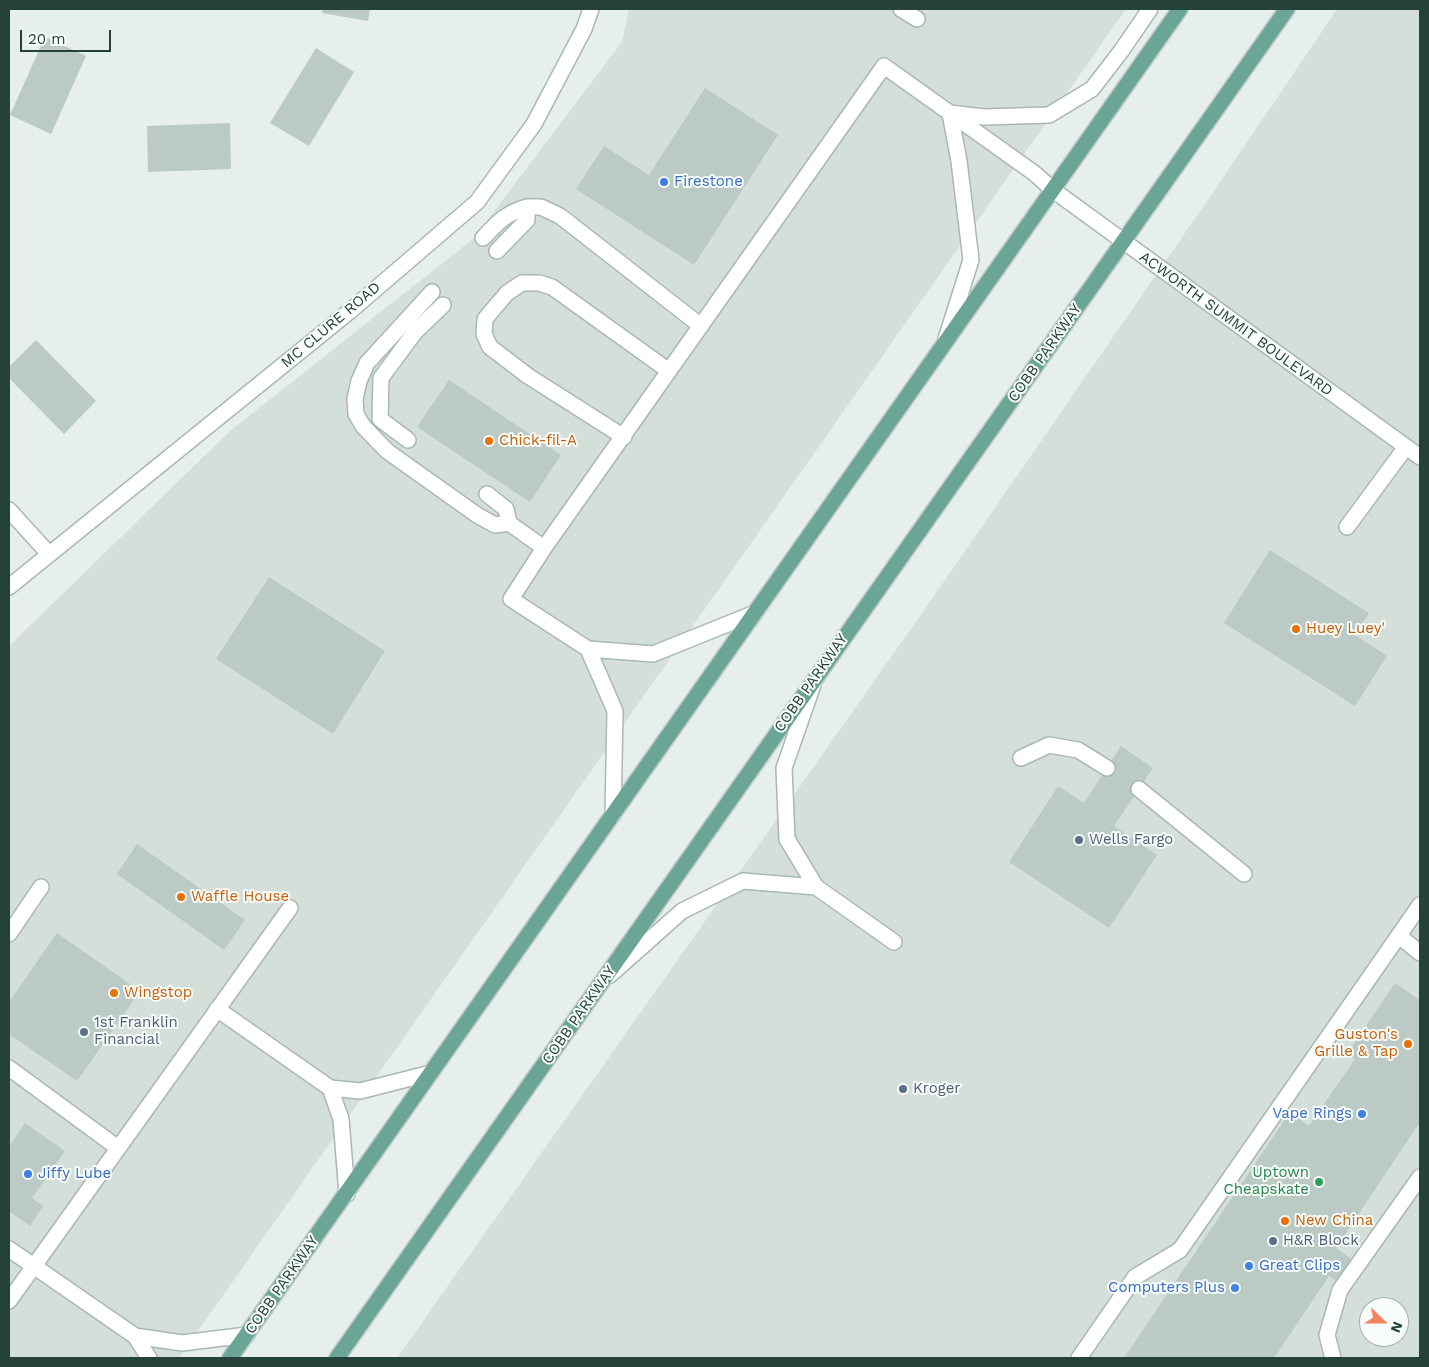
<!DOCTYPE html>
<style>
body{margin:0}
#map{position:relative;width:1429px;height:1367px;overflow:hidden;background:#e6efeb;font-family:"Work Sans",sans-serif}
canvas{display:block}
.frame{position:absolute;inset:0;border:10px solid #24423a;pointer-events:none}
.north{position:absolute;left:1359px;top:1297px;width:50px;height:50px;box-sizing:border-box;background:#f7fbf9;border:1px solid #a3b1ad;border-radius:50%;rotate:112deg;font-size:14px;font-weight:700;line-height:20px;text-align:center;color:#24423a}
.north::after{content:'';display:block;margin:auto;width:18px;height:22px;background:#f4845f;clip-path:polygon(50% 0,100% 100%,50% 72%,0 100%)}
.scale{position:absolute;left:20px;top:30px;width:91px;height:22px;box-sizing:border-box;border:2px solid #24423a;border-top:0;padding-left:6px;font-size:15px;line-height:18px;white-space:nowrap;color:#24423a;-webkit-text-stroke:4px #f7fbf9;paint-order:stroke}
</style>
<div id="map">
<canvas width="1429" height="1367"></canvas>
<div class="frame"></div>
<div class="north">N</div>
<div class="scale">20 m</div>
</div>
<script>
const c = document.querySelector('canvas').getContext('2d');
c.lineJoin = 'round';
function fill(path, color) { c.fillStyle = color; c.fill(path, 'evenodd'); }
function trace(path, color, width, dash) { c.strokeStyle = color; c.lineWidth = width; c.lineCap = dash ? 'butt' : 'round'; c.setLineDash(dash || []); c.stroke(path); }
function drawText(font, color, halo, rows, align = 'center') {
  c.font = font + ' "Work Sans",sans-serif'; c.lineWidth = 4; c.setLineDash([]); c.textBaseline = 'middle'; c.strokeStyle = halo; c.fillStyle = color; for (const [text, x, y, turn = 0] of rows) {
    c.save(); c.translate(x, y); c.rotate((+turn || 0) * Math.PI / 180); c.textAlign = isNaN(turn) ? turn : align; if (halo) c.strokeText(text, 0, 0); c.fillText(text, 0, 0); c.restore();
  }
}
fill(new Path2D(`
 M629 9H1126L179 1358H9V646L230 431 473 239 622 42Z
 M1337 9H1420V1358H397L927 606 1225 175ZM1369 1307H1399V1337H1369Z`), '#d4dfda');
fill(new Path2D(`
 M323 9H370L368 21 322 13Z
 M45 37 86 56 51 134 10 115Z
 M316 48 354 72 309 146 270 123Z
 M705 88 778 135 694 265 576 189 604 146 649 175Z
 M230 123 231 169 148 172 147 126Z
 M36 340 96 401 64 434 9 378V367Z
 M449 380 561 455 530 502 417 427Z
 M1270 550 1369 613 1355 635 1387 656 1355 706 1224 623Z
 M269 577 385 651 333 734 216 659Z
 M1121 746 1153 768 1114 826 1157 855 1109 928 1009 862 1058 786 1084 803Z
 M137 844 245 920 224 950 117 874Z
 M57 933 140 991 77 1081 9 1034V1002Z
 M1395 983 1420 1000V1122L1336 1248 1354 1261 1339 1283 1329 1276 1274 1358H1124L1290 1112 1309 1126 1355 1059 1347 1054Z
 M25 1123 65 1151 32 1198 43 1206 30 1226 9 1211V1147Z`), '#bbcac4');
const service = new Path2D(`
 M901 9 917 19
 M483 238C497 223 506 213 527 207
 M497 251 527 220V207H541L560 216 701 326
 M432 292 367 363 359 381 355 399 356 414 363 426 387 451 477 515 495 525 509 523
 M946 339 971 260 959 161 950 113 984 117 1049 115 1092 89 1122 50 1150 9
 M624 437 528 376 490 347 484 334 485 319 507 293 522 283H539L552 287 669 371
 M408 440 380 419 381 378 415 332 443 305
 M487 494 506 509 509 523 544 548
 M1347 527 1406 447
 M588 649 511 599 544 548 884 66 1034 173 1053 190
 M1021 758 1049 745 1078 750 1107 768
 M1139 789 1244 874
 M613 815 615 711 588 649 653 654 755 613
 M816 887 894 942
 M9 934 41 887
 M1399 936 1420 953
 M610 975 682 911 743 881 816 887 787 839 784 768 813 685
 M217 1009 330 1088
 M9 1068 118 1148
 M347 1194 341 1119 330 1088 360 1091 431 1073
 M9 1249 135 1336
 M9 1301 290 908
 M149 1358 135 1336 182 1343 247 1335
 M1079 1358 1135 1277 1180 1250 1420 905
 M1333 1358 1327 1335 1340 1290 1420 1177`);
const minor = new Path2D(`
 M9 510 49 554
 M9 587 350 311 477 202 534 124 584 29 591 9`);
const tertiary = new Path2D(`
 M1053 190 1420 457`);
const primary = new Path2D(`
 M230 1358 1180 9
 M337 1358 1287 9`);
trace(service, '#a8b8b2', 18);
trace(minor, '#a8b8b2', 18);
trace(tertiary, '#a8b8b2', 18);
trace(primary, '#c2cac8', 18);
trace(service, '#fff', 15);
trace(minor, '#fff', 15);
trace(tertiary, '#fff', 15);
trace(primary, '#6aa596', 15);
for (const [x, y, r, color] of [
 [664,182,5,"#3f7fe0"],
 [489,441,5,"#e8710a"],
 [1296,629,5,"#e8710a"],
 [1079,840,5,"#5c6f8a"],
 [181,897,5,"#e8710a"],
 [114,993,5,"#e8710a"],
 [84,1032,5,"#5c6f8a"],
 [1408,1044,5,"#e8710a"],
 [903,1089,5,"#5c6f8a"],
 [1362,1114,5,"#3f7fe0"],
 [28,1174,5,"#3f7fe0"],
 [1319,1182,5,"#2e9e5b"],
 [1285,1221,5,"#e8710a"],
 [1273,1241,5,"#5c6f8a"],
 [1249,1266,5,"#3f7fe0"],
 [1235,1288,5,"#3f7fe0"]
]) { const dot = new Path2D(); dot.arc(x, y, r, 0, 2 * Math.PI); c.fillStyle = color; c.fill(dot); trace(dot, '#f7fbf9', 2); }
drawText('15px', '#366cbe', '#f7fbf9', [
 ["Firestone",674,182],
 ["Vape Rings",1352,1114,"right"],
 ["Jiffy Lube",38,1174],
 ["Great Clips",1259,1266],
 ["Computers Plus",1225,1288,"right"]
], 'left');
drawText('15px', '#24423a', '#f7fbf9', [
 ["ACWORTH SUMMIT BOULEVARD",1236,324,36],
 ["MC CLURE ROAD",331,325,-40],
 ["COBB PARKWAY",1045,353,-55],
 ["COBB PARKWAY",811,683,-55],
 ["COBB PARKWAY",579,1015,-55],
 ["COBB PARKWAY",282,1285,-55]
]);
drawText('15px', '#c56008', '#f7fbf9', [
 ["Chick-fil-A",499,441],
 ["Huey Luey'",1306,629],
 ["Waffle House",191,897],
 ["Wingstop",124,993],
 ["Guston's",1398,1035,"right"],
 ["Grille & Tap",1398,1052,"right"],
 ["New China",1295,1221]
], 'left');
drawText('15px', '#4e5e75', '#f7fbf9', [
 ["Wells Fargo",1089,840],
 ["1st Franklin",94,1023],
 ["Financial",94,1040],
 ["Kroger",913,1089],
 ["H&R Block",1283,1241]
], 'left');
drawText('15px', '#27864d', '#f7fbf9', [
 ["Uptown",1309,1173],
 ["Cheapskate",1309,1190]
], 'right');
</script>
